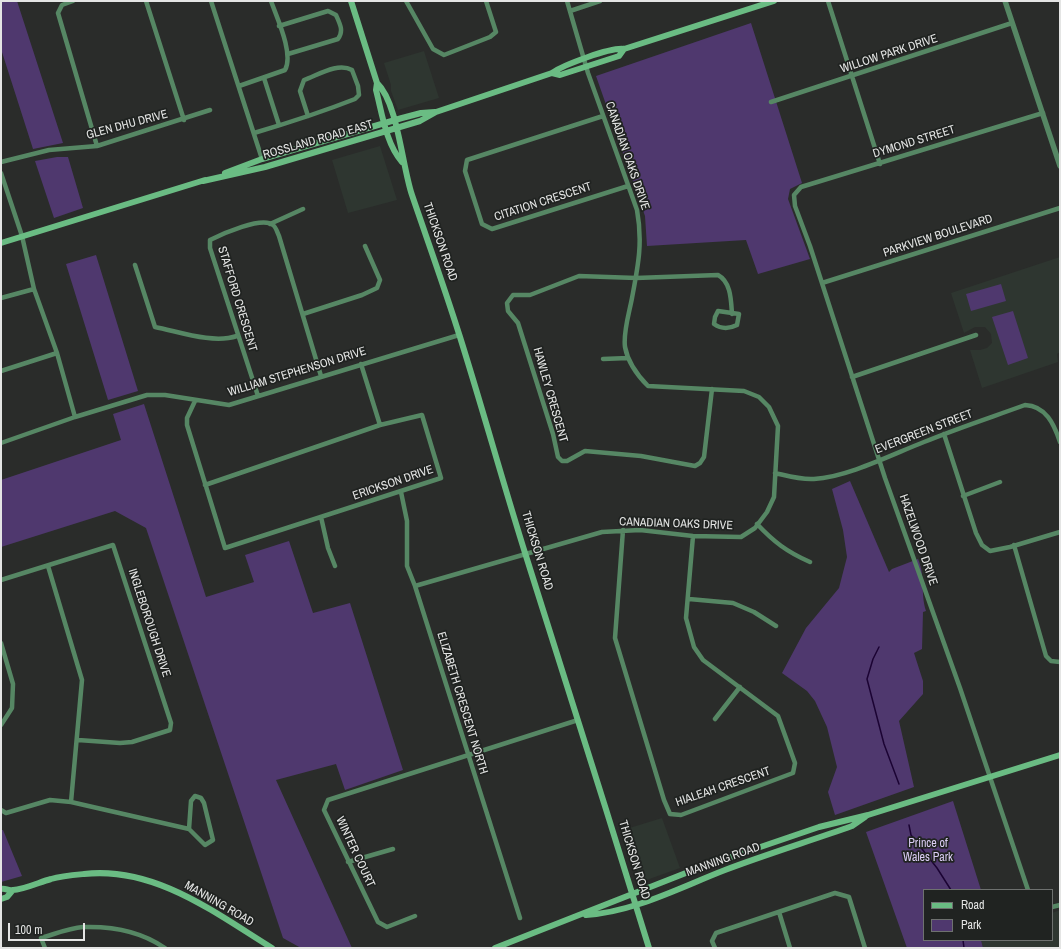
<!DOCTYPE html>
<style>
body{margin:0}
#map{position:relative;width:1061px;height:949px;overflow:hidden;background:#2a2c2a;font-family:"Archivo Narrow",sans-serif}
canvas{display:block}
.frame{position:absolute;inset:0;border:2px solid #e4e5e4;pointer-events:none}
.legend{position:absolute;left:923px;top:889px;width:130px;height:52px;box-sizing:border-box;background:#202321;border:1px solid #6e716f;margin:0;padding:5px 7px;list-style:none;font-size:12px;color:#e4e5e4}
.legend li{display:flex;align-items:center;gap:8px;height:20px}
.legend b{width:20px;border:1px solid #6e716f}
.scale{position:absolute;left:8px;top:923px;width:77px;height:18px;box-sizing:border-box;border:2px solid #e4e5e4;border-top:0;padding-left:5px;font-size:12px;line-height:14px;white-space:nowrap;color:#e4e5e4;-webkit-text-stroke:3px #202321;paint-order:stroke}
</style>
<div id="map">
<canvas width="1061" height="949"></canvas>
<div class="frame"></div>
<ul class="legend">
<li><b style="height:5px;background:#6abc83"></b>Road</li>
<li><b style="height:11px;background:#4f386e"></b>Park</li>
</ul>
<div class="scale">100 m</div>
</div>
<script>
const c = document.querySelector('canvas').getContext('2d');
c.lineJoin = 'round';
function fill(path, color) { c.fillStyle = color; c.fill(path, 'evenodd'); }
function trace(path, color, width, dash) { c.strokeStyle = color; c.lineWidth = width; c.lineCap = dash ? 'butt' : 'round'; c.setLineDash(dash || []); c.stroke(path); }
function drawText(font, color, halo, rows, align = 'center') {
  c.font = font + ' "Archivo Narrow",sans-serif'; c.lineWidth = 3.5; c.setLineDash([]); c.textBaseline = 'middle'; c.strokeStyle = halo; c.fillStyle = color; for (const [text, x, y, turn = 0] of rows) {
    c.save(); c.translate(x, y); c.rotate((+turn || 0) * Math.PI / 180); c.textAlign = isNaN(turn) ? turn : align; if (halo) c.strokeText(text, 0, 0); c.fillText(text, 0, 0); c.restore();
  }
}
fill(new Path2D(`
 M424 51 439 98 398 110 391 91V85L384 63Z
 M380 146 397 200 348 213 332 160Z
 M1060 257V352L1057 354 1058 362 982 388 970 350H980L987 348 992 343 991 334 985 327H975L964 333 951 293Z
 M662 818 680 868 641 882 623 830Z
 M1060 910V948H983L981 940H1052V913Z`), '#2e3630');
fill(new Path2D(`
 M1 1H17L63 143 33 149 1 49Z
 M751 23 802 183 790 189 788 199 810 259 758 274 746 240 647 246 645 216 596 76Z
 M57 157H68L83 208 54 218 35 161Z
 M96 255 138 391 108 400 66 264Z
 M1001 284 1006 301 971 311 966 294Z
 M1013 311 1028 358 1008 365 992 317Z
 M144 404 206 597 254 582 245 555 289 541 313 613 350 603 403 770 345 790 336 764 276 780 352 948H301L283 938 146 528 115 511 1 547V480L121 440 113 414Z
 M850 481 889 572 892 569 918 559C926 578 920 592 926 611L923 612 922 649 914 653 923 681V694L899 721 914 787 835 815 828 792 837 767 827 727 815 701 807 691 782 673 806 628 839 588 847 557 843 530 832 489Z
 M953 801 981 890H924V940H981L983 948H907L866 832Z
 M1 830H3L22 876 1 882Z`), '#4f386e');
trace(new Path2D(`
 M879 647 873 659 867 679 884 744 899 784
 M909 825 911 835 937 868 951 890
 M963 940 964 948`), '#1b0333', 1.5);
trace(new Path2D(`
 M73 1 62 5 58 13 97 146
 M146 1 184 120
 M211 1 262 159
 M406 1 433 49 444 55 490 37 496 32 486 1
 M828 1 880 164
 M570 11 600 1
 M279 26 328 11 336 15C340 24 344 31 338 39L288 54
 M264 78 279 125
 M239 86 285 70C294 54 277 18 271 1
 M771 102 1012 23
 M603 116 467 160 465 171 482 224 492 229 628 186
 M254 133C288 123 322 112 355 99L359 95 358 86 352 70C338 62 318 75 304 80L300 91 308 116
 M1 162 49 150 97 146 210 110
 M1 173 22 236 34 289 57 353 75 417
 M270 224 303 209
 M135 265 155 327C180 332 213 344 237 336
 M822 283 1060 208
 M1 298 34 289
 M718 311 739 314 737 325C729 329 721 329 714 324L715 317Z
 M303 314 362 295 377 288 380 280 365 246
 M603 359 628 358
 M361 364 380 425
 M1 371 57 353
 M852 377 976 335
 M712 389 704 457 700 463 695 466 641 456 585 451 567 461H562L558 457 553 434 518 323 508 311 507 303 513 295H530L579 276 636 278 718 275C731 282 731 300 732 314
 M258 396 210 248V240C222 234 262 216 273 225 276 227 277 232 279 236L321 376
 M195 401 187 418V425L225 548 441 478 422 415 380 425 205 485
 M944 434 976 533 982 545 990 551 1010 547 1060 532
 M1 443 75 417 147 395H165L229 405 459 335
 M775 473C788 476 801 480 814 479 848 477 893 454 924 442 958 428 992 417 1025 405 1046 406 1054 424 1060 442
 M401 492 407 521V566L415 586 520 918
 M963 496 1000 482
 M321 517 328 548 335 566
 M757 524C774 542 787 552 810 562
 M623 530 615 638 664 800 670 814 681 815 793 773 795 763 778 716 703 660 694 647 686 618 693 536
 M1014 545 1046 656 1051 661 1060 662
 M48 566 82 680 71 802
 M1 580 113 545 171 723 170 730 132 742 120 743 78 740
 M415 586 602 532 640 530 693 536 741 537 755 528 767 512 774 497 778 426 769 407 759 397 744 391 648 386C637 375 628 363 625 347 623 332 629 314 632 298 638 266 643 243 637 210L588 73 567 1
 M689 599 733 603 754 612 776 626
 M1 643 13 684 12 708 1 725
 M715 719 740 687
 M1 810 6 813 50 800 71 802 189 829 205 845 213 840 204 803 201 798 195 796 191 801 189 829
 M348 862 393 849
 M1028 890 960 688 885 478 810 246 795 206 794 195 801 187 1043 113
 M1052 907 1060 905
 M779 912 790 948
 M415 916 387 927 378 922 324 810 328 800 578 720
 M45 948 41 938C55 934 69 928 83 927 112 926 142 932 165 948
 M715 948 712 941 716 933 835 893 849 897 865 948`), '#568764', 4.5);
trace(new Path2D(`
 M1005 1 1060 166`), '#568764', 5.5);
trace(new Path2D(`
 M351 1 377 83 376 90C382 113 386 144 402 162
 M552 73 560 75 619 56 624 49
 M377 83C398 103 402 166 412 195 428 242 445 289 460 337 483 410 503 483 526 556 567 687 609 817 649 948
 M225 173 262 159 402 118 421 113 435 112
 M203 181 265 167 420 121 436 112 552 73C563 65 611 47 624 49L774 1
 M1 243 205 180
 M1 889C6 888 8 891 13 890 23 890 40 882 51 879 61 876 73 875 84 874 155 866 215 913 272 948
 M1 899 7 897 12 891
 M586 915C634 912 681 887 725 870 767 854 810 841 852 826L865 817
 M495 948 696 869 819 827 868 815 1060 755`), '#6abc83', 6);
drawText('12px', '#e4e5e4', '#202321', [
 ["WILLOW PARK DRIVE",889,54,-18],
 ["GLEN DHU DRIVE",127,125,-15],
 ["ROSSLAND ROAD EAST",318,140,-16],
 ["DYMOND STREET",914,142,-17],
 ["CANADIAN OAKS DRIVE",627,156,71],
 ["CITATION CRESCENT",543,202,-18],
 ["PARKVIEW BOULEVARD",938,236,-18],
 ["THICKSON ROAD",440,242,71],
 ["STAFFORD CRESCENT",237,299,73],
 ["WILLIAM STEPHENSON DRIVE",297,372,-17],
 ["HAWLEY CRESCENT",550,395,74],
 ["EVERGREEN STREET",924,432,-21],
 ["ERICKSON DRIVE",393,483,-19],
 ["CANADIAN OAKS DRIVE",676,524,2],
 ["HAZELWOOD DRIVE",918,540,71],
 ["THICKSON ROAD",537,551,73],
 ["INGLEBOROUGH DRIVE",149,623,72],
 ["ELIZABETH CRESCENT NORTH",462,703,73],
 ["HIALEAH CRESCENT",723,787,-19],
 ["WINTER COURT",355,852,65],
 ["THICKSON ROAD",634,860,73],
 ["MANNING ROAD",723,860,-20],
 ["MANNING ROAD",219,904,30]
]);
drawText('12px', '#dbcdf4', '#202321', [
 ["Prince of",928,844],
 ["Wales Park",928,858]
]);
</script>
